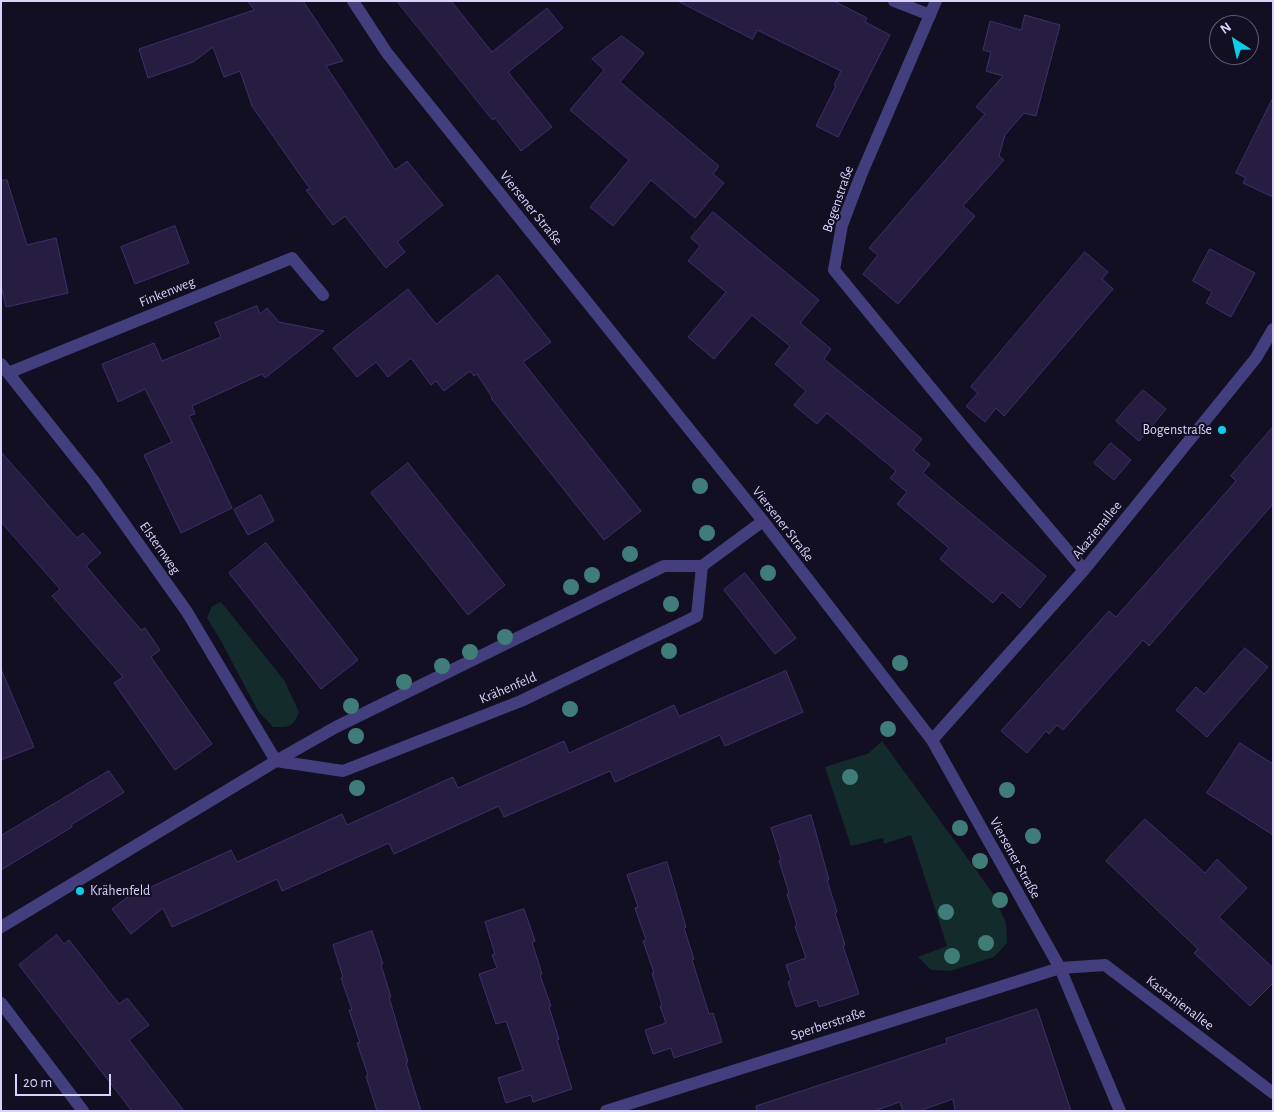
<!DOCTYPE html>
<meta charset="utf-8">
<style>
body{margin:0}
#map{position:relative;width:1274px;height:1112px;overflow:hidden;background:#130f22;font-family:"Alegreya Sans",sans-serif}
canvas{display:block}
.frame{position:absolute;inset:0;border:2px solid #d9d3fc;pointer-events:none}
.north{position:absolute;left:1209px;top:15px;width:50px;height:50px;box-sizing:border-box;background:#130f22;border:1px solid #625d79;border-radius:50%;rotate:325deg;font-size:14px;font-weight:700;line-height:20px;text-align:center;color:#d9d3fc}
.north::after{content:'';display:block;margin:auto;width:18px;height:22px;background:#10cceb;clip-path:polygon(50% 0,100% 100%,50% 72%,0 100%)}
.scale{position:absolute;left:15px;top:1074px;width:96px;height:22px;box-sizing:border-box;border:2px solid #d9d3fc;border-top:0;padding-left:6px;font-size:15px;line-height:18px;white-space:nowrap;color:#d9d3fc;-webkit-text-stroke:4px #130f22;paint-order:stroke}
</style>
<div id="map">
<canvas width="1274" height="1112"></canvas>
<div class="frame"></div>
<div class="north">N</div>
<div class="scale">20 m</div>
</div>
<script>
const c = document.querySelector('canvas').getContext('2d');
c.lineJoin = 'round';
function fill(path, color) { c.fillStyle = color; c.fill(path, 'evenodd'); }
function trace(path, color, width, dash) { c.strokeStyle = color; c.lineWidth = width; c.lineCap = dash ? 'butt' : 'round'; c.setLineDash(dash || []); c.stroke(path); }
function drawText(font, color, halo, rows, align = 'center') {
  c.font = font + ' "Alegreya Sans",sans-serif'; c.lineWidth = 4; c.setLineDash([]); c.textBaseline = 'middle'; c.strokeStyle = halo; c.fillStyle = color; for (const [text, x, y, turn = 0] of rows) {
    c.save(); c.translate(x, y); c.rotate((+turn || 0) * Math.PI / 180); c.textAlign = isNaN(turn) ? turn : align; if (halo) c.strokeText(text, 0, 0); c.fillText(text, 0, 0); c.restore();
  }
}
fill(new Path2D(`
 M221 602 284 680 299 712C293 728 289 727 273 727L258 711 221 641 207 618 212 606Z
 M882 741 992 892 1006 923 1007 943 994 957 950 971 931 970 918 957 947 946 911 835 884 844 883 838 851 846 825 767 869 753Z`), '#132b2b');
const building = new Path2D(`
 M248 1H303L343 61 326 66 395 170 407 161 443 205 397 242 405 252 386 268 345 216 333 225 306 190 310 189 252 106 240 71 224 77 213 47 193 62 148 78 139 49 254 10Z
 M397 1H451L492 52 547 8 563 28 508 72 552 127 521 151 495 118 493 120Z
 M678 1H834L867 18 865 22 890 35 838 137 816 126 836 86 834 85 841 71 757 30 753 39Z
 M1025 15 1060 25 1036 116 1024 113 1005 135 999 156 1004 160 963 206 975 216 898 304 863 274 878 255 869 248 985 114 976 107 1003 76 986 71 991 52 983 50 990 21 1021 30Z
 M622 36 644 53 620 82 719 166 713 174 724 183 695 218 651 180 613 226 590 207 629 160 570 110 604 70 592 59Z
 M1273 98V197L1243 183 1246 178 1236 173Z
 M7 180 27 245 56 238 68 293 6 307 1 285V181Z
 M713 212 819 300 800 323 831 349 824 359 922 439 913 450 930 464 923 473 1046 576 1020 608 1002 592 993 603 940 559 949 548 897 504 907 492 890 478 896 471 827 413 817 424 794 405 806 391 775 364 790 346 752 315 714 359 688 337 726 292 688 261 700 246 691 238Z
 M175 226 189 263 135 284 121 247Z
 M1210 249 1255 273 1231 317 1206 303 1212 292 1193 281Z
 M1085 252 1108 272 1102 279 1113 289 1004 416 996 408 985 422 966 406 978 393 971 387Z
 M498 275 551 342 523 362 641 511 604 540 491 398 492 397 477 374 474 376 470 371 444 391 436 381 431 385 411 358 388 377 376 362 357 377 333 348 408 289 436 324Z
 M257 306 260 314 267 308 279 322 324 331 265 378 262 374 192 406 195 414 189 416 232 508 181 533 144 455 172 442 145 389 118 402 102 364 154 343 162 361 221 337 215 323Z
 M1143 390 1166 409 1139 441 1116 421Z
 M1273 427V504L1149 646 1143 640 1063 730 1057 725 1049 734 1046 731 1027 753 1001 731 1109 611 1116 617 1157 571 1236 481 1231 476Z
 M1111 443 1131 460 1114 480 1094 463Z
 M1 452 77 538 83 533 101 553 86 566 141 630 145 628 160 650 151 657 212 744 175 770 114 683 123 677 52 596 60 589 1 522Z
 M408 463 505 585 468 615 371 493Z
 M261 495 274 521 248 535 234 510Z
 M266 543 358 660 321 689 229 573Z
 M745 573 796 638 775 654 724 590Z
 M1245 648 1268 667 1207 737 1176 710 1196 687 1204 694Z
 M1 669 34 747 1 760Z
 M786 671 803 712 725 746 720 735 615 782 610 771 504 817 499 806 394 854 389 843 282 891 277 879 172 927 163 908 131 934 112 909 138 889 140 892 231 850 237 862 342 814 347 825 453 777 458 788 564 741 569 753 674 705 679 716Z
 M1240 743 1273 764V835L1207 793Z
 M109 771 124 792 123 793 71 825 72 827 1 870V836Z
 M811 815 829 880H827L837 912 835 913 845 945 843 946 859 994 819 1007 817 1000 796 1007 788 982 791 980 786 965 806 958 795 926 797 925 787 894 789 893 779 861 781 860 771 828Z
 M1145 819 1205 873 1217 859 1247 888 1219 917 1273 968V983L1250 1006 1194 953 1198 949 1106 861Z
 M667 862 686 927 684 928 694 959 692 960 709 1014 713 1013 722 1042 674 1058 671 1048 653 1054 645 1030 666 1023 660 1006 662 1005 652 973H654L643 941 646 940 635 908 638 907 627 875Z
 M524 909 535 941 532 942 542 974 540 975 551 1006 549 1007 559 1039 557 1040 572 1089 533 1102 531 1095 506 1103 498 1078 523 1070 506 1021 496 1024 479 974 497 968 492 955 495 954 485 922Z
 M372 931 383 964 381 965 391 997H389L408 1062 406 1063 421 1111H377L366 1076 368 1075 357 1043H360L349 1010H352L341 978 343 977 333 945Z
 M57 935 64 944 69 940 119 1004 127 998 149 1025 129 1040 184 1111H132L19 965Z
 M1037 1009 1071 1111H955L953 1099 919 1111H903L900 1102 874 1111H757L756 1106 947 1043 946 1039Z`);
fill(building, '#261d41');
trace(building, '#3e306c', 1);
trace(new Path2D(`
 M894 1 930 15`), '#433e7d', 12);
trace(new Path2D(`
 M353 1 387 53 763 521 932 740 1060 968 1120 1111
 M936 1 861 175 842 225 834 270 977 444 1084 570
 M1 364 94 481 187 612 276 761 343 771 521 701 697 616 702 566
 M8 373 292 258 323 295
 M932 740 1084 570 1256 358 1273 329
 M1 927 276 761 336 727 664 566H702L763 521
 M1 1003 83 1111
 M606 1111 1060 968 1105 965 1273 1093`), '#433e7d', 12);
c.fillStyle = '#407d78';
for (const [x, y] of [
 [700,486],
 [707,533],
 [630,554],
 [768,573],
 [592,575],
 [571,587],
 [671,604],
 [505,637],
 [669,651],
 [470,652],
 [900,663],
 [442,666],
 [404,682],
 [351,706],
 [570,709],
 [888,729],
 [356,736],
 [850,777],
 [357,788],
 [1007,790],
 [960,828],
 [1033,836],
 [980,861],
 [1000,900],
 [946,912],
 [986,943],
 [952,956]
]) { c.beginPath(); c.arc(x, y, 8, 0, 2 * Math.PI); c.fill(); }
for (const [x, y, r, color] of [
 [1222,430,5,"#10cceb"],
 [80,891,5,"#10cceb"]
]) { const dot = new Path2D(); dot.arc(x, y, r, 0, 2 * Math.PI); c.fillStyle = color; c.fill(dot); trace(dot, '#130f22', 2); }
drawText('14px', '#d9d3fc', '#130f22', [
 ["Bogenstraße",838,199,-71],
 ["Viersener Straße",531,208,51],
 ["Finkenweg",167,292,-22],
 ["Viersener Straße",783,524,52],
 ["Akazienallee",1097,530,-51],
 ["Elsternweg",160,548,55],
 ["Krähenfeld",508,688,-23],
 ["Viersener Straße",1015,858,61],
 ["Kastanienallee",1180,1003,37],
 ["Sperberstraße",828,1024,-18]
]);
drawText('14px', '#d9d3fc', '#130f22', [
 ["Bogenstraße",1212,430],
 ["Krähenfeld",90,891,"left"]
], 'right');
</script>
